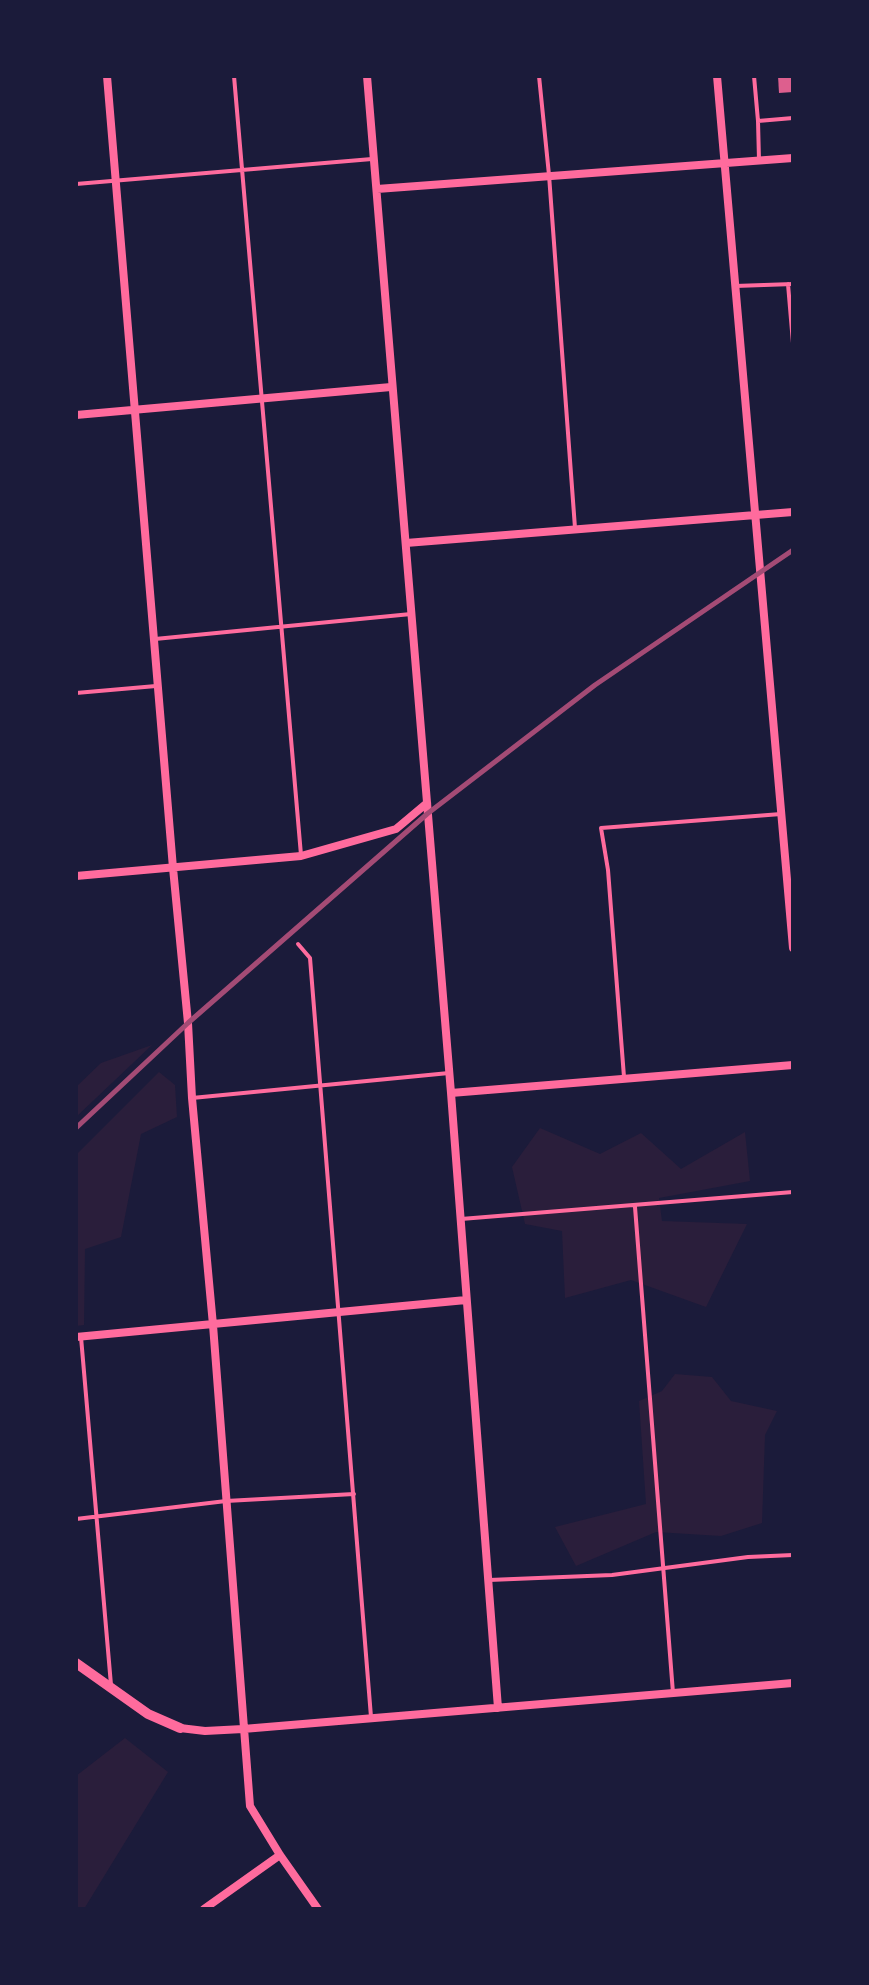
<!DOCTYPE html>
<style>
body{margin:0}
#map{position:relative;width:869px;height:1985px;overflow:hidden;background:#1b1b3a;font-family:"Noto Serif",serif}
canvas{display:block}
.frame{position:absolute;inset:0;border:78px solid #1b1b3a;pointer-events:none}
</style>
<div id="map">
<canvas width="869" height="1985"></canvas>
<div class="frame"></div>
</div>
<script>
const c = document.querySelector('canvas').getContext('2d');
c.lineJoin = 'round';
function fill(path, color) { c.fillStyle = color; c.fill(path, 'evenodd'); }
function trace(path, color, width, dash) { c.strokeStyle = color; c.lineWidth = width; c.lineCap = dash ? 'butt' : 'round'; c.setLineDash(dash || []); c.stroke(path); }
fill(new Path2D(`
 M152 1045 76 1117V1087L101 1063Z
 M159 1072 175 1085 177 1117 141 1134 121 1237 85 1249 84 1325 76 1326V1155Z
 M540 1128 600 1154 641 1133 681 1169 745 1132 750 1181 659 1198 662 1221 747 1224 706 1307 631 1280 565 1298 562 1231 525 1224 512 1167Z
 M675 1374 712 1377 731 1401 777 1411 765 1435 762 1523 721 1536 656 1532 576 1566 555 1527 646 1504 639 1401 662 1391Z
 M125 1738 168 1772 84 1909H76V1776Z`), '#2a1e3b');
fill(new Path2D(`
 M778 76H793V92L779 93Z`), '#dd5f8e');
trace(new Path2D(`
 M234 76 301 855
 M539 76 549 175 575 528
 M754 76 758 121
 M759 160 758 121 793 118
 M76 184 372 159
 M788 284 793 343
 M735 286 793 284
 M155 639 411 614
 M76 693 156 686
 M298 944 310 958 371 1717
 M624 1077 608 870 601 828 781 814
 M192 1098 449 1073
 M635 1207 673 1693
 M461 1219 793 1192
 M81 1337 111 1685
 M76 1519 226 1501 354 1494
 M489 1580 612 1575 748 1557 793 1555`), '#ff6b9d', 4);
trace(new Path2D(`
 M107 76 173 868 188 1023 192 1098 213 1325 250 1806 280 1855 318 1909
 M367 76 451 1093 498 1708
 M717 76 793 948
 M377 189 793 158
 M76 415 391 387
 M406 543 793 512
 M76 876 301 856 396 829 427 803
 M451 1093 793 1065
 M76 1337 466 1300
 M180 1728 205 1731 243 1729 793 1683
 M204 1909 280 1855`), '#ff6b9d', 8);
trace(new Path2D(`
 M76 1663 148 1714 180 1728`), '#ff6b9d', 10);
trace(new Path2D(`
 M76 1128 188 1023 427 814 595 685 793 550`), '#a44b75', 5);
</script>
